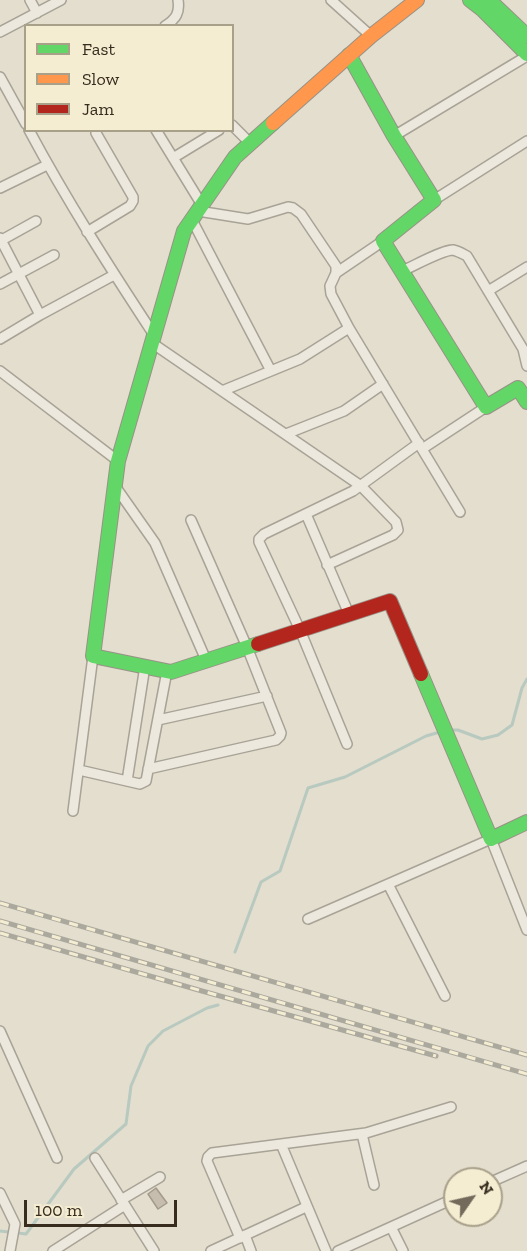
<!DOCTYPE html>
<style>
body{margin:0}
#map{position:relative;width:527px;height:1251px;overflow:hidden;background:#e3decd;font-family:"Zilla Slab",serif}
canvas{display:block}
.legend{position:absolute;left:24px;top:24px;width:210px;height:108px;box-sizing:border-box;background:#f5edd2;border:2px solid #a9a08a;margin:0;padding:8px 10px;list-style:none;font-size:18px;color:#372c1e}
.legend li{display:flex;align-items:center;gap:12px;height:30px}
.legend b{width:30px;border:2px solid #a9a08a}
.north{position:absolute;left:443px;top:1167px;width:60px;height:60px;box-sizing:border-box;background:#f5edd2;border:2px solid #a9a08a;border-radius:50%;rotate:56deg;font-size:16px;font-weight:700;line-height:24px;text-align:center;color:#372c1e}
.north::after{content:'';display:block;margin:auto;width:21px;height:27px;background:#736a5b;clip-path:polygon(50% 0,100% 100%,50% 72%,0 100%)}
.scale{position:absolute;left:24px;top:1200px;width:153px;height:27px;box-sizing:border-box;border:3px solid #372c1e;border-top:0;padding-left:8px;font-size:18px;line-height:21px;white-space:nowrap;color:#372c1e;-webkit-text-stroke:4px #f5edd2;paint-order:stroke}
</style>
<div id="map">
<canvas width="527" height="1251"></canvas>
<ul class="legend">
<li><b style="height:8px;background:#63d668"></b>Fast</li>
<li><b style="height:8px;background:#ff974d"></b>Slow</li>
<li><b style="height:8px;background:#b3261e"></b>Jam</li>
</ul>
<div class="north">N</div>
<div class="scale">100 m</div>
</div>
<script>
const c = document.querySelector('canvas').getContext('2d');
c.lineJoin = 'round';
function trace(path, color, width, dash) { c.strokeStyle = color; c.lineWidth = width; c.lineCap = dash ? 'butt' : 'round'; c.setLineDash(dash || []); c.stroke(path); }
function fill(path, color) { c.fillStyle = color; c.fill(path, 'evenodd'); }
trace(new Path2D(`
 M450 730H458L482 739 498 735 512 725 522 688 527 679
 M235 952 261 882 280 871 308 788 345 777 426 736 440 732
 M0 1231 26 1234 74 1169 126 1124 131 1086 148 1046 163 1031 207 1008 218 1005`), '#b8c9c0', 3);
const building = new Path2D(`
 M156 1188 167 1203 158 1209 148 1194Z`);
fill(building, '#c7bdae');
trace(building, '#a39a8c', 1.5);
const street = new Path2D(`
 M30 0 37 13
 M331 0 371 36
 M165 26C176 19 180 13 178 0
 M0 32 61 0
 M0 77 26 124
 M232 125 250 143
 M29 130C67 201 110 268 154 335
 M156 130 202 205
 M394 136 527 56
 M173 158 219 130
 M0 188 47 165
 M434 200 527 141
 M198 211 248 219 288 207 293 208 301 214 336 266V273L330 286 331 294 349 328 460 512
 M192 220 271 371
 M87 232 130 206 133 201V197L96 133
 M0 238 40 315
 M0 241 36 221
 M402 271C414 266 442 250 453 250 458 251 463 254 467 256L523 349 527 366
 M336 273 383 241
 M0 284 54 255
 M488 291 527 267
 M0 339 40 315 114 275
 M152 343 361 486 396 522 398 530 393 535 327 565
 M0 371 118 461
 M222 391 300 359 349 328
 M286 434 344 411 383 384
 M422 449 486 407
 M115 486 155 543 206 660
 M306 514 349 614
 M158 720 267 696
 M347 744 300 630 259 542V539L264 534 353 491 419 443
 M148 769 276 740 280 736 281 733 247 647 191 520
 M79 770 140 784 146 781 167 671
 M127 781 145 666
 M73 811 93 656
 M388 884 445 996
 M308 919 491 839 527 930
 M0 1031 57 1158
 M362 1134 374 1185
 M281 1144 326 1251
 M95 1158 154 1251
 M491 1182 527 1166
 M0 1193 15 1224 10 1251
 M121 1200 160 1177
 M391 1227 403 1251
 M245 1235 251 1251
 M240 1238 207 1161 208 1157 212 1153 366 1133 451 1107
 M53 1251 125 1205
 M211 1251 306 1207
 M338 1251 455 1198`);
const fast = new Path2D(`
 M470 0 483 10 527 54
 M489 0 527 36
 M349 55 394 136 434 200 383 241 486 407 518 388 527 402
 M258 644 171 672 93 656 118 461 184 231 235 157 273 123
 M421 674 491 839 527 822`);
const slow = new Path2D(`
 M273 123 371 36 417 0`);
const jam = new Path2D(`
 M258 644 390 601 421 674`);
trace(street, '#a8a396', 12);
trace(fast, '#989286', 16);
trace(slow, '#989286', 16);
trace(jam, '#989286', 16);
trace(street, '#ece8de', 9);
trace(fast, '#63d668', 14);
trace(slow, '#ff974d', 14);
trace(jam, '#b3261e', 14);
const rail = new Path2D(`
 M0 903 527 1055
 M0 921 527 1074
 M0 933 202 991 436 1056`);
trace(rail, '#aba89e', 5);
trace(rail, '#f5edd2', 3, [9]);
</script>
